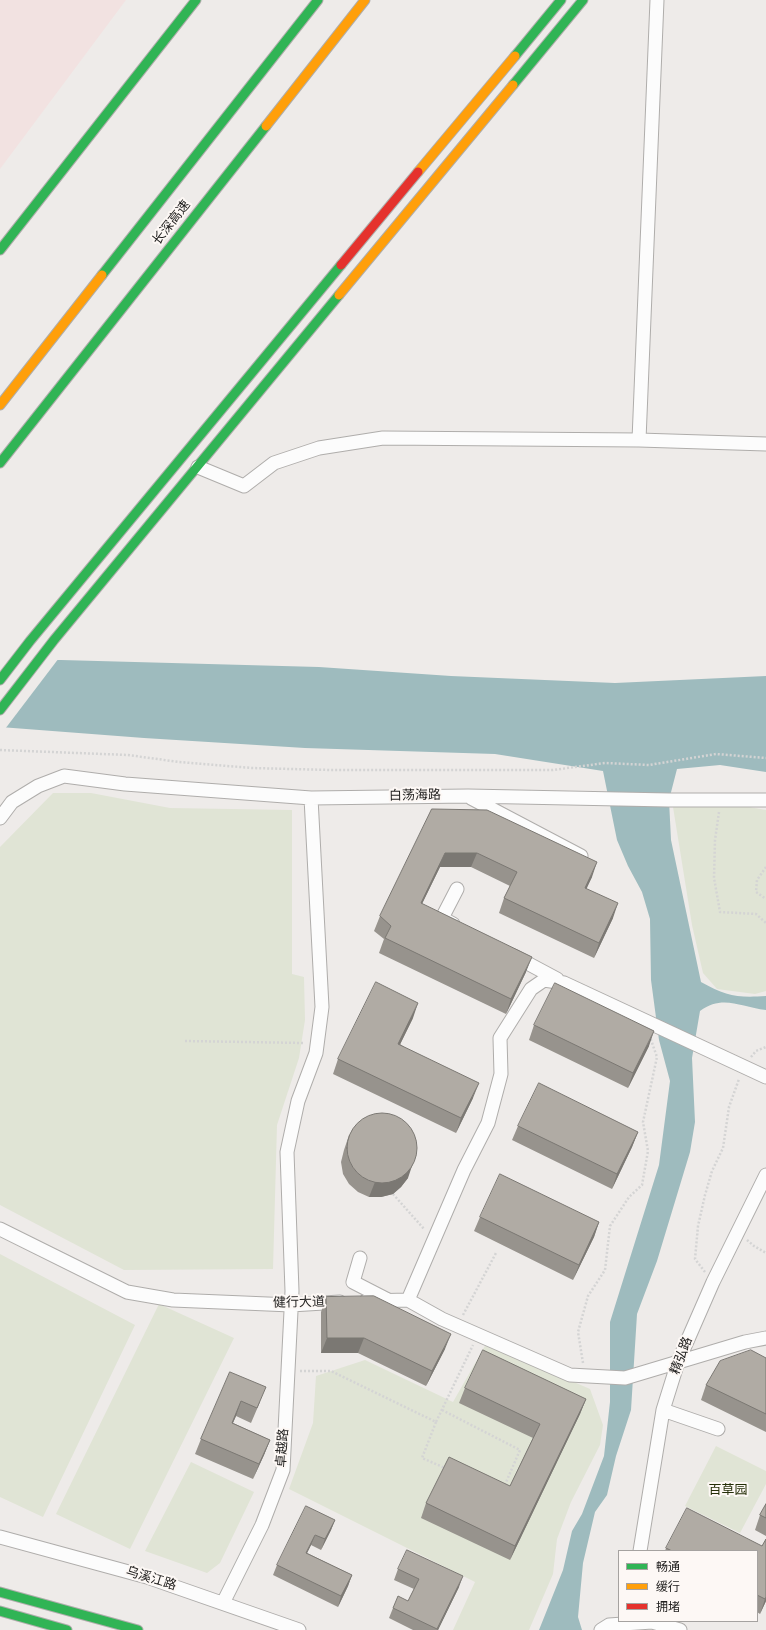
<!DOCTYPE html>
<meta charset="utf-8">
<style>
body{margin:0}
#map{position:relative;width:766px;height:1630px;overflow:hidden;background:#eeebe9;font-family:"Sofia Sans Condensed","Noto Sans SC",sans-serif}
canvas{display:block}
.legend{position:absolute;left:618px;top:1550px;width:140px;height:72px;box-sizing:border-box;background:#fdf8f5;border:1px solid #a5a2a0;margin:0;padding:5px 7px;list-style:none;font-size:12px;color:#222120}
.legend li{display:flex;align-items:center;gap:8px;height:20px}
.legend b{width:20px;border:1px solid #a5a2a0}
</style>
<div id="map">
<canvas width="766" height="1630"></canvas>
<ul class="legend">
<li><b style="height:5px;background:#30b455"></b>畅通</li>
<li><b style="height:5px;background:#ff9f0a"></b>缓行</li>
<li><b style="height:5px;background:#e5322d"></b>拥堵</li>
</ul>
</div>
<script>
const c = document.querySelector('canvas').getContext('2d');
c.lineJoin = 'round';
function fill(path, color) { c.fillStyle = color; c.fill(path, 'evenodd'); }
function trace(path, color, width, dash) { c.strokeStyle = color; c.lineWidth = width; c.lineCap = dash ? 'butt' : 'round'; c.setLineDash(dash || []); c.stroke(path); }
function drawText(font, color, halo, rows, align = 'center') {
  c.font = font + ' "Sofia Sans Condensed","Noto Sans SC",sans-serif'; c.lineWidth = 4; c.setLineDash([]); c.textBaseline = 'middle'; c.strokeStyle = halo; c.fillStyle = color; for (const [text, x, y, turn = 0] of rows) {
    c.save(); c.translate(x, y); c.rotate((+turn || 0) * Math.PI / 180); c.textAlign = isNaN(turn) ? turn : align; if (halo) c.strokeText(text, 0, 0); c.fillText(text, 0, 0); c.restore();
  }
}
fill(new Path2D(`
 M0 0H126L0 169Z`), '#f2e2e1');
fill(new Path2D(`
 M53 793H91L170 808 292 810V974L304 977 305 1020 299 1058 277 1125 273 1269 124 1270 0 1205V847Z
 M738 805 766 810V991L755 994 717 989 703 973 692 925 673 807Z
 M0 1254 135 1325 43 1517 0 1497Z
 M159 1304 234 1338 130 1549 56 1514Z
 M486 1344 590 1389 603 1425 600 1445 571 1502 557 1539 553 1574 529 1630H453L475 1582 289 1489 313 1423 316 1376 365 1360 453 1402Z
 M716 1446 766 1471V1484L740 1533 685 1506Z
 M191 1462 254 1492 220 1563 207 1573 145 1551Z`), '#e0e4d5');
fill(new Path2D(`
 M0 660H61L319 667 451 676 615 683 766 676V772L720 765 677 769 669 800 671 840 701 982C726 996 737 998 766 996V1010C740 1007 723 994 700 1011L692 1058 695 1122 690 1152 657 1261 637 1314 631 1410 616 1456 607 1495 595 1512 583 1563 578 1617 582 1630H539L563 1570 572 1531 582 1514 604 1456 610 1402V1322L659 1165 670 1081 659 1040 651 980 650 919 642 892 628 866 617 840 603 771 495 754 305 748 144 738 0 727Z`), '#9ebbbe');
fill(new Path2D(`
 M0 658H59L5 729H0Z`), '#eeebe9');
const street = new Path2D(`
 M639 440 657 0
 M198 467 244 486 274 463 319 448 383 438 639 440 766 444
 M471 798 581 856
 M0 818 12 802 38 786 64 776 125 784 311 798 468 796 669 800H766
 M453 924 442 918 457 889
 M514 956 557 979
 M0 1229 127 1292 173 1300 291 1305 340 1302
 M360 1258 353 1282 388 1300
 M408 1300 464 1170 488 1123 501 1074 500 1038 531 989 544 980 564 983 766 1077
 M366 1301 408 1300 442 1319 570 1375 625 1378 745 1342 766 1338
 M663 1410 718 1429
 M0 1537 147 1577 299 1630
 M640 1551 663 1410 678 1362 713 1282 766 1175
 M223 1603 262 1525 283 1470 292 1291 287 1152 298 1101 316 1053 322 1007 311 798
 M601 1630 609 1625 652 1622 680 1630`);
const fast = new Path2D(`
 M515 56 561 0
 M513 85 583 0
 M0 250 196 0
 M102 275 318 0
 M0 463 266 126
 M0 680 30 641 341 265
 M0 710 54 640 339 295
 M0 1592 138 1630
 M0 1611 67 1630`);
const slow = new Path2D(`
 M266 126 365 0
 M418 172 515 56
 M339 295 513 85
 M0 405 102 275`);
const jam = new Path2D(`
 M341 265 418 172`);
trace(street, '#afadab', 15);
trace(fast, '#afadab', 11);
trace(slow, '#afadab', 11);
trace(jam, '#afadab', 11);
trace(new Path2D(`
 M0 750 128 755 179 762 252 768 332 770H553L605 763 649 765 716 754 766 758
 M719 812 715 840 714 878 720 912 756 914 766 923
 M766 867 757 880 756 892 766 899
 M185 1041 304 1043
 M751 1057 756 1051 766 1047
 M393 1194 424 1229
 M747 1240 754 1246 766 1253
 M705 1272 695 1259 698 1226 705 1195 712 1171 723 1148 729 1107 739 1079
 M463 1315 496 1253
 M583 1363 578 1332 588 1296 605 1270 610 1226 629 1197 642 1185 648 1151 643 1122 657 1057 650 1037
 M300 1371H331L436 1422 473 1345
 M442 1410 520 1450 504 1487
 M436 1422 422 1458 445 1468`), '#d4d4d4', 2.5, [2, 2]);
trace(street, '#fcfcfc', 13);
trace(fast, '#30b455', 9);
trace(slow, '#ff9f0a', 9);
trace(jam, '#e5322d', 9);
fill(new Path2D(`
 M432 809 592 877 586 888 613 918 594 958 499 913 504 898 510 886 471 867H440L422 904 526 972 506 1014 379 953 384 939 374 931 380 916Z
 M413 1018 400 1044 473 1098 456 1133 333 1074 338 1059Z
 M534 1025 649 1046 628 1088 529 1040Z
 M518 1126 638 1132 632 1147 612 1189 512 1140Z
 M349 1135 408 1178 401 1187 393 1194 381 1197H369L358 1192 349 1184 343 1174 341 1162 344 1150Z
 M480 1217 599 1222 594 1237 573 1280 474 1231Z
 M326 1297 445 1349 426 1386 358 1353H321V1312Z
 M766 1358V1432L701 1400 706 1385Z
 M230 1372 260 1402 251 1423 236 1416 233 1423 270 1440 264 1455 253 1479 195 1454 201 1439Z
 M465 1388 586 1399 580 1414 510 1560 421 1518 426 1503 510 1486 533 1438 459 1403Z
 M766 1504V1536L755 1530 760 1515Z
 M335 1520 331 1530 321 1550 311 1545 307 1553 352 1575 348 1586 338 1607 273 1575 277 1565Z
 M766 1539V1601L760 1614 757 1612V1551H665L666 1548 762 1546Z
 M398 1569 459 1587 438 1630H413L389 1618 393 1608 408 1601 414 1589 394 1580Z`), '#97938d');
fill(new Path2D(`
 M445 853H477L471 867H440L415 918 421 903Z
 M597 862 592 877 580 903 585 888Z
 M618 903 613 918 594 958 599 943Z
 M532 957 526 972 506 1014 511 999Z
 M418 1003 413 1018 393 1059 398 1044Z
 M654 1031 649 1046 628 1088 633 1073Z
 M479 1083 473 1098 456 1133 461 1118Z
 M638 1132 632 1147 612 1189 617 1174Z
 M413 1163 408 1178 401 1187 393 1194 381 1197H369L375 1182Z
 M599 1222 594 1237 573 1280 579 1265Z
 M451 1334 445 1349 426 1386 432 1371Z
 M327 1338H364L358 1353H321Z
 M586 1399 580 1414 510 1560 515 1546Z
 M241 1401 236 1416 226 1438 232 1423Z
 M270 1440 264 1455 253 1479 259 1464Z
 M335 1520 331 1530 321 1550 325 1539Z
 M315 1535 311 1545 302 1563 306 1553Z
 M352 1575 348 1586 338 1607 341 1596Z
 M463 1576 459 1587 438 1630H437Z
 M766 1597V1601L760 1614 765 1599Z`), '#7b7873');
const building = new Path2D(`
 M432 809 487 810 597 862 585 888 618 903 599 943 504 898 517 872 477 853H445L421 903 532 957 511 999 385 938 391 926 380 916Z
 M376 982 418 1003 398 1044 479 1083 461 1118 338 1059Z
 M555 983 654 1031 633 1073 534 1025Z
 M539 1083 638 1132 617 1174 518 1126Z
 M347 1148a35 35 0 1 1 70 0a35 35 0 1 1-70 0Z
 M500 1174 599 1222 579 1265 480 1217Z
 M374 1296 451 1334 432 1371 364 1338H327L326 1297Z
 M483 1350 586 1399 515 1546 426 1503 449 1457 510 1486 540 1424 465 1388Z
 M751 1350 766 1358V1414L706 1385 720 1361Z
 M230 1372 266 1387 257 1408 241 1401 232 1423 270 1440 259 1464 201 1439Z
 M766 1504V1518L760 1515Z
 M306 1506 335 1520 325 1539 315 1535 306 1553 352 1575 341 1596 277 1565Z
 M687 1508 762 1546 766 1539V1597L765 1599 757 1595V1551H672L666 1548Z
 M407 1550 463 1576 437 1629 393 1608 398 1596 408 1601 419 1579 398 1569Z`);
fill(building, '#b0aba4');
trace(building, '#7b7873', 1);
drawText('13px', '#222120', '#fdf8f5', [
 ["长深高速",172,223,-52],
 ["白荡海路",415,796,-1],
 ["健行大道",299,1303,-1],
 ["精弘路",682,1356,-69],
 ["卓越路",283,1448,-86],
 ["乌溪江路",151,1579,17]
]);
drawText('13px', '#242e07', '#fdf8f5', [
 ["百草园",728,1491]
]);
</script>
